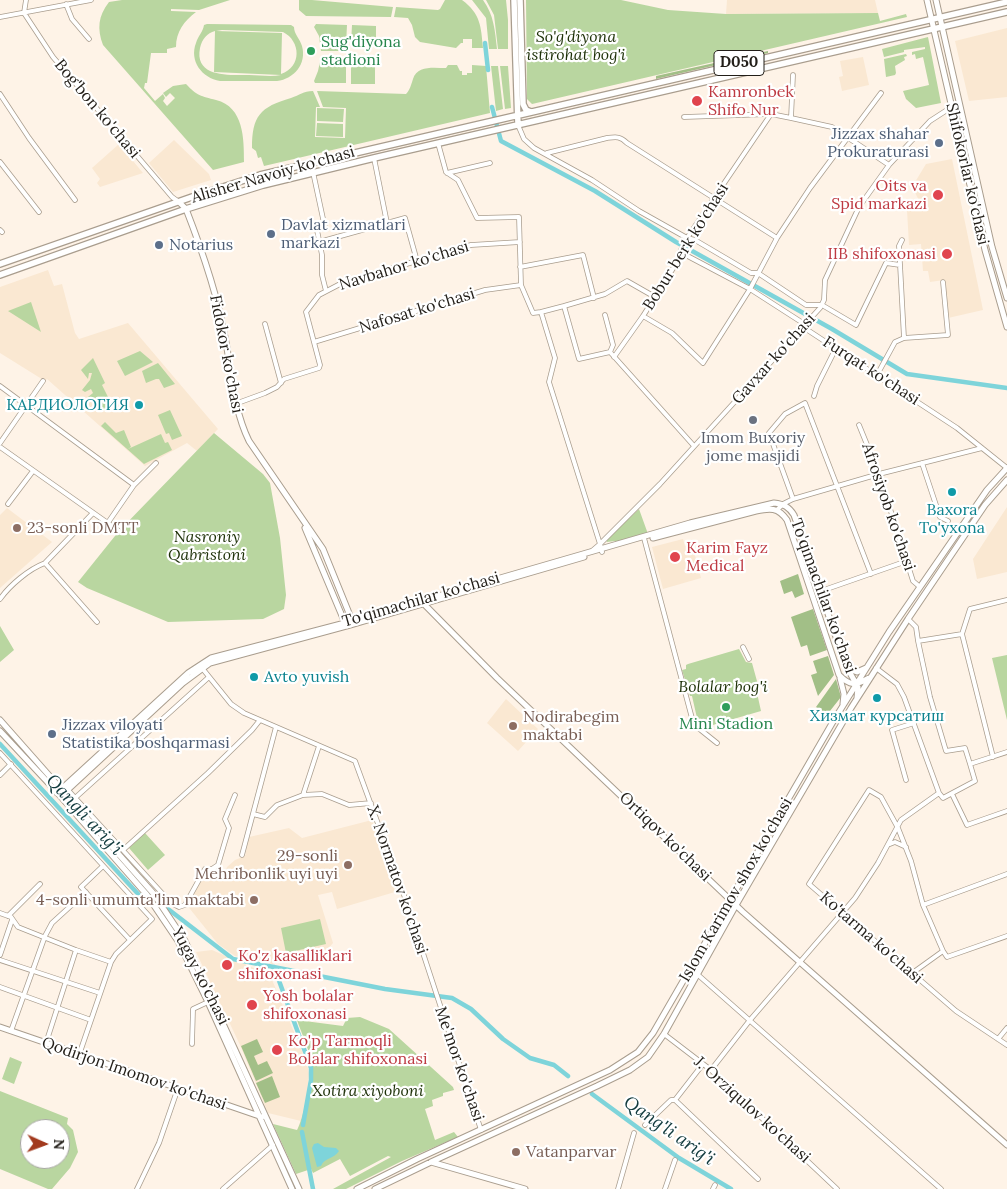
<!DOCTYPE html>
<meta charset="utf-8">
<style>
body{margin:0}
#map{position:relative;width:1007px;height:1189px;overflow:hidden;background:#fef3e7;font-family:Lora,serif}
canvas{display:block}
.north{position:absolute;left:20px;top:1119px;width:50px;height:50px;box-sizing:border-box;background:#fff;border:1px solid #a7a5a3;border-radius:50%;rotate:92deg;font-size:14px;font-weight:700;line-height:20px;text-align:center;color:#221e18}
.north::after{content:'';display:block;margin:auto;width:18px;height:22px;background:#a23a1e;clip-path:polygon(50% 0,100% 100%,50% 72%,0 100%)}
</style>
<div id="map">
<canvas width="1007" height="1189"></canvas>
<div class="north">N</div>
</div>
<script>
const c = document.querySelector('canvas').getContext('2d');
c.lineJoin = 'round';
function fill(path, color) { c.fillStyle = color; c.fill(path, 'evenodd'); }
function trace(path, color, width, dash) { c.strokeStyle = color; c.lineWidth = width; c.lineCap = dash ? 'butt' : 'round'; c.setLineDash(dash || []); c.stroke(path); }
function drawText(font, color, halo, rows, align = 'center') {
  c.font = font + ' Lora,serif'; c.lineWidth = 4.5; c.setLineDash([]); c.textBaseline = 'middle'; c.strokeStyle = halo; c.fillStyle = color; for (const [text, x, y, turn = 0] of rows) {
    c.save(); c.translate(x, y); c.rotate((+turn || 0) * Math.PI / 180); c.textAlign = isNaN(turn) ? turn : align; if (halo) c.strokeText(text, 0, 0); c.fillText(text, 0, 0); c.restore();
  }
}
fill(new Path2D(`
 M727 0H875L878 13 726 14Z
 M1007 28V97L969 101 955 41Z
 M863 57 869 85 842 91 839 77 843 76 840 61Z
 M174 140 209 174 211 180 173 192 149 163Z
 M119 144 143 173 100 187 97 183 100 179 92 168Z
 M952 159 983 310 948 318 944 280 930 282 928 271H923L921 244 909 245 907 210 922 206 912 187 926 164Z
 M48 270 54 286 62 284 75 333 79 339 128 323 218 429 197 451 187 443 145 466 47 379 45 381 0 353V287Z
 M1007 507V572L977 579 973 559Z
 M7 508 52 542 0 588V515Z
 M683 539 685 546 692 544 701 578 663 589 652 547Z
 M506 699 538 729 518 751 487 723Z
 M372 820 395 892 337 909 332 892 318 895 333 943 328 949 275 960 273 964 235 956 218 944 186 904 206 871 226 870 227 867 235 860 245 856 249 837 289 828 302 838Z
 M212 950 270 975 307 1063 309 1074 306 1101 301 1121 268 1113 240 1045 196 952Z`), '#fae8d2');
fill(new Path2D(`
 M122 0H230L199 10 171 9V11L196 12C184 21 176 32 176 47L167 49V53H151L147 83H145L144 88 155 101 163 94 165 98 163 101 167 106 175 98 170 93 166 97 163 93 173 86 186 84C197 96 201 96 216 100 244 107 244 139 244 162L213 170 103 45C97 29 98 16 109 2Z
 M299 0H312L393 7 391 17 306 16 299 10Z
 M445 0H462C481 14 481 27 483 48H472V39H463V43H461L456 48 420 42 415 37 412 25 408 18 394 17 396 7 438 10 440 9Z
 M472 0H483C494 15 495 31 497 49H489L486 18Z
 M486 0H506L508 20V49H498L494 15Z
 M526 0H621L668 10 726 14 878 13 880 21 906 14 907 17 532 104 527 99Z
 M207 24 291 25 294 27C294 34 300 39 302 46 307 64 294 79 277 81H220C202 78 189 61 196 43 198 36 203 32 204 25ZM222 30 283 32C301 41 302 67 281 74L282 33 216 31ZM215 31 214 72 281 75C271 77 259 75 249 75 230 75 194 78 200 48 202 39 207 33 215 31Z
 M316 24 347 25 346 45 343 47 342 51H321L319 36 314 27Z
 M352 25 376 26V45L351 44Z
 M928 37 941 103 916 108 906 99 903 91 929 85 923 57 916 59 915 54 912 55V52L925 49V47L904 50V52L884 57 882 49Z
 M906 54 907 56 904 57 905 60 895 66 896 73 895 75 886 77 884 59Z
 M321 57H342L343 61 346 63V83H315L314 81 318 71Z
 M351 64 375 65V84H351Z
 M448 65H457L460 71H462V75H467V73H472V65L486 66 490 113 264 166 261 157 258 158 256 151 252 148C252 116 260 107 291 98 300 95 303 91 313 91L320 107H316L315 137 345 138 346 108 323 107 317 91 406 94C410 90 411 85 413 79 417 65 434 68 446 68Z
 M491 66H498L503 109 496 111Z
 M500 66H508L511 108 505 109Z
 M317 108 344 109 343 122 317 121Z
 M317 123 343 124V137L316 136Z
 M31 302 41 332 8 311Z
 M140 351 153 362 125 376 117 361Z
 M93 358 105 383 102 385 112 405 101 411 88 397 93 393 91 389 85 392 82 390 90 380 92 373H89L88 379 81 370Z
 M158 363 175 384 164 388 159 379H156L146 383 142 371Z
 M170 410 182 436 172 440 169 433 166 434 158 415Z
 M105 422 116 433 124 430 131 447 128 449 161 434 165 443 168 442 172 450 144 464 101 426Z
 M214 433 263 474 270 483 280 538 286 595 284 609 263 619 168 622 87 588 78 582 119 531Z
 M639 509 648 534 616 544 615 541 607 542 606 540Z
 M0 626 14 650 0 662Z
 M739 649 746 662 752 663 760 692 757 693 761 711 706 727 697 718 692 696H690L682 670 686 669V665L688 664Z
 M1007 655V720L992 658Z
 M145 833 165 855 148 870 129 848Z
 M320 919 326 944 286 953 281 928Z
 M360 1017 389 1029 453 1087 454 1090 443 1093V1096L432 1100 433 1106 425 1109 435 1140 454 1132 458 1137 402 1161 346 1189H333L391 1157 388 1156 350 1176 340 1159 313 1173 311 1169 296 1174 273 1124 297 1130C302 1123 313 1074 312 1065 311 1054 301 1032 297 1020L343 1026 347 1018Z
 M10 1057 22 1062 14 1084 2 1079Z
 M0 1091 68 1118 67 1124 73 1130 78 1152 70 1168 52 1189H48L0 1169ZM30 1129H60V1159H30Z`), '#b9d6a0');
fill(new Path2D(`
 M768 51V53L656 79V76Z
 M798 574 804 594 795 598 792 591 784 594 780 581Z
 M813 609 827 650 810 656 807 645 801 647 791 617Z
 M828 656 834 675 818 696 811 675 817 673 813 661Z
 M836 679 841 697 826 716 816 707Z
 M257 1039 263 1052 254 1056 258 1065 267 1061 273 1073 256 1081 241 1046Z
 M272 1076 280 1097 265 1103 256 1083Z`), '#a2bf87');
fill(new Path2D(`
 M318 1143 324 1147 336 1148 339 1151C334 1159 325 1157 321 1166L317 1167 312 1148 314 1144Z`), '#7ed4da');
trace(new Path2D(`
 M485 43 488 70
 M492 107 501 141 595 191 676 242 832 329 907 374 1007 388
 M0 744 139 895 149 901
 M168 909 233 959 385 989 452 998 471 1009 503 1039 530 1058 554 1065 568 1076
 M274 967 311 1068V1080L303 1125
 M592 1094 679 1158 731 1189
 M302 1132 313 1189`), '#7ed4da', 4.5);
const street = new Path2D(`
 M26 0 24 13 53 57 172 197 179 202
 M66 4 72 19 89 39
 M0 17 91 0
 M0 94 29 138 75 200
 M684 117 771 114
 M791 118 832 127 889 165
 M518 125 524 139 534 148 592 180 639 211 687 238 695 240 751 273H758L806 305H822L856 325 886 263 900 265
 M438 143 446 172 458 180 477 218 519 217 521 285 533 313 541 312
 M547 153 607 138C616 137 620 136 627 143L777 238
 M374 158 387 223
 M0 162 39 212
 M313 172 325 228 317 230 322 255V275L326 291
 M447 173 490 163
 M0 230 2 232
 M902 240 899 246 904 338
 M319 242 405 218 417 261
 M680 252 750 289 806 325V329L957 428 1007 468
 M520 267 583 255 594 298
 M655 297 627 281 605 294 564 306 579 359 610 352 694 446
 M564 306 541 312 555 358 549 382 600 544 593 550
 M605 315 613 345 610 352
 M643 316 672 333 703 363 750 289 777 238 810 188 881 93
 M265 324 281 383
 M314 342 485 290 521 285
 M614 357 643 316 679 259 680 252 687 238 771 114 791 118 793 75
 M877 375 895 342 904 338 948 335 943 282
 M0 386 134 485
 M814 396 817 386 836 348
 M235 404 265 393 277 387 284 379 319 368 320 365 306 312 319 295 342 283 471 245 520 242
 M859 425 879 474 913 581 920 587
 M0 443 43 381
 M0 447 119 531
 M922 463 940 517 948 521
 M793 499 769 433 785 414 805 403 871 574
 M8 504 33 471
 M777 510 783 504 793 499 879 474 982 448
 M107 524 134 485 156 463
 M644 538 693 722 697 727 717 743
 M602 552 600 544 660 484 820 308 824 300 825 280 859 207 889 165 930 121 947 110 960 107
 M45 563 97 622
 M821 591 907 561
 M0 599C10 585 29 569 45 563L93 513
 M908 619 916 627 918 641 962 634 993 757
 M962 634 970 609 1007 600
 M918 641 930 697 946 751 965 748 970 764
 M743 647 749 659
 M202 668 231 704 244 713 355 761 403 892 481 1130
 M876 668 897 684 904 697 939 793 943 798 975 781 970 764 1007 752
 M0 753 152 919 116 954 111 962 79 1055
 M0 775 11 764
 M906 780 892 730 914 723
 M68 790 171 903 179 907 185 905 205 869H212L218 865 229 828 225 819 235 795
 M952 794 967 825 1007 811
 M303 795 322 794 349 805 371 803
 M75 798 209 677
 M253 814 265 817 277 805 303 795 319 746
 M890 844 895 842 906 847
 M123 850 208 773 252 730 260 720
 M242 855 276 727
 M103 866 81 887 130 940
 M1007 874 923 905 911 861 898 828 881 797 869 790 809 884 956 1011 1007 1045
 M923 905 943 951 947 957 1007 936
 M0 913 11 917 18 927 76 950 111 962
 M8 916 40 884
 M0 955 12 920
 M0 960 100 993
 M697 974 941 1189
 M911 974 943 951
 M0 987 91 1020
 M11 1031 45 936 52 923 86 892
 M664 1034 711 1070 837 1189
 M998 1039 1007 1028
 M46 1043 76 950
 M192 1044 193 1009 208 1002
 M703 1064 675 1100 758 1179
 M711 1070 750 1020 855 898 878 863 901 820 939 793
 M645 1125 671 1100H675
 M137 1189 159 1143 178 1088
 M223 1189 273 1145
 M618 1189 634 1133
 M665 1189 675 1160
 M713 1189 715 1185`);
const secondary = new Path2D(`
 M927 0 985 250 1007 327
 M936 0 992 247 1007 298
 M179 202 186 209C202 250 217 293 225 337 232 373 233 408 249 441L323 549 351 618 354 621
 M305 528 345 623 347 625
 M653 538 756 511C770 508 778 507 787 520L839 675C850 686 855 686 869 678
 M422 602 497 678 743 912 1007 1145
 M849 669 857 672 866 668
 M840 678 844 694 843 704
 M0 720 153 893 185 941 299 1189
 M0 731 55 790 147 895 178 941 208 1002 292 1189
 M57 793 188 673 211 658 345 623 690 523 774 503C784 504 789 507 794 515L846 666 858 687 857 698
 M61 796 183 683 210 663 350 625 584 557
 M0 1027 262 1117
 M431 1162 525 1189
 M357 1189 417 1159 610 1070 638 1052 653 1033 834 720 889 632 987 490 1007 468
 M375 1189 431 1162 597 1086 630 1070 648 1057 664 1034 736 905 851 708 908 619 985 505 1007 480`);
const primary = new Path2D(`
 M514 0 518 125
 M520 0 523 104 526 110 531 112
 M0 264 192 197 260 175 1007 2
 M0 275 186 209 263 185 374 158 1007 12`);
trace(street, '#a99d8e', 5.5);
trace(secondary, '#a99d8e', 7);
trace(primary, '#a99d8e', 8);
trace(street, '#fff', 4);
trace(secondary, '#fff', 5);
trace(primary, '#fff', 5.5);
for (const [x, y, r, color] of [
 [311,51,5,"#2e9e5b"],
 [697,101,6,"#e0444e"],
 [939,143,5,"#5c6f8a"],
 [938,195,6,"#e0444e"],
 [271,234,5,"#5c6f8a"],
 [159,245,5,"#5c6f8a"],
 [947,254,6,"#e0444e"],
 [139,405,5,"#0f9aa8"],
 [753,420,5,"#6b7280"],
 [952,492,5,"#0f9aa8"],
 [17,528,5,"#8d6e63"],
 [675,557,6,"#e0444e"],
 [254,677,5,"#0f9aa8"],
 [877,698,5,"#0f9aa8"],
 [726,707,5,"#2e9e5b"],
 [513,726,5,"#8d6e63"],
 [52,734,5,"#5c6f8a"],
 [348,865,5,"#8d6e63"],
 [254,900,5,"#8d6e63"],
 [227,965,6,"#e0444e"],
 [252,1005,6,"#e0444e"],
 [277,1050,6,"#e0444e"],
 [516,1152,5,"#8d6e63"]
]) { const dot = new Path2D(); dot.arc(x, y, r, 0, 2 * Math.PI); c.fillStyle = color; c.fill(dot); trace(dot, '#fff', 2); }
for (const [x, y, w] of [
 [739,63,50]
]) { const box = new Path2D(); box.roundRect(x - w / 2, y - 12.5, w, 25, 4); c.fillStyle = '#fff'; c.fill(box); trace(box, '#221e18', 1); }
drawText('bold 15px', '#221e18', null, [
 ["D050",739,63]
]);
drawText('italic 16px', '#1d3007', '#fff', [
 ["So'g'diyona",576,37],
 ["istirohat bog'i",576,55],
 ["Nasroniy",207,537],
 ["Qabristoni",207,555],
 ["Bolalar bog'i",723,687],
 ["Xotira xiyoboni",368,1091]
]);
drawText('16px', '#27864d', '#fff', [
 ["Sug'diyona",321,42],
 ["stadioni",321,60],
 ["Mini Stadion",726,724,"center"]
], 'left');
drawText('16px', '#be3a42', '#fff', [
 ["Kamronbek",708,92],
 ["Shifo Nur",708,110],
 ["Oits va",927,186,"right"],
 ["Spid markazi",927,204,"right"],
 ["IIB shifoxonasi",936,254,"right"],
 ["Karim Fayz",686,548],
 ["Medical",686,566],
 ["Ko'z kasalliklari",238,956],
 ["shifoxonasi",238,974],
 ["Yosh bolalar",263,996],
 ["shifoxonasi",263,1014],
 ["Ko'p Tarmoqli",288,1041],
 ["Bolalar shifoxonasi",288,1059]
], 'left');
drawText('16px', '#221e18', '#fff', [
 ["Bog'bon ko'chasi",97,109,50],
 ["Shifokorlar ko'chasi",967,174,77],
 ["Alisher Navoiy ko'chasi",273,175,-16],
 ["Bobur berk ko'chasi",686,247,-58],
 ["Navbahor ko'chasi",404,266,-17],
 ["Nafosat ko'chasi",417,311,-17],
 ["Fidokor ko'chasi",226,354,79],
 ["Gavxar ko'chasi",774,359,-48],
 ["Furqat ko'chasi",871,371,33],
 ["Afrosiyob ko'chasi",888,507,71],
 ["To'qimachilar ko'chasi",823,596,70],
 ["To'qimachilar ko'chasi",421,600,-16],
 ["Ortiqov ko'chasi",665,837,44],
 ["X. Normatov ko'chasi",397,880,71],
 ["Islom Karimov shox ko'chasi",736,890,-60],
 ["Ko'tarma ko'chasi",871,938,41],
 ["Yugay ko'chasi",200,976,63],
 ["Me'mor ko'chasi",459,1064,71],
 ["Qodirjon Imomov ko'chasi",134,1074,19],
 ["J. Orziqulov ko'chasi",752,1110,42]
]);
drawText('16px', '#4e5e75', '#fff', [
 ["Jizzax shahar",929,134,"right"],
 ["Prokuraturasi",929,152,"right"],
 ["Davlat xizmatlari",281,225],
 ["markazi",281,243],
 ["Notarius",169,245],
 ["Jizzax viloyati",62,725],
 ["Statistika boshqarmasi",62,743]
], 'left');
drawText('16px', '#0d838f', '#fff', [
 ["КАРДИОЛОГИЯ",129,405,"right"],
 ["Baxora",952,510],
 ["To'yxona",952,528],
 ["Avto yuvish",264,677,"left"],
 ["Хизмат курсатиш",877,716]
]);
drawText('16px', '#5b616d', '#fff', [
 ["Imom Buxoriy",753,438],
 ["jome masjidi",753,456]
]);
drawText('16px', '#785e54', '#fff', [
 ["23-sonli DMTT",27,528],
 ["Nodirabegim",523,717],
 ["maktabi",523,735],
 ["29-sonli",338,856,"right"],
 ["Mehribonlik uyi uyi",338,874,"right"],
 ["4-sonli umumta'lim maktabi",244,900,"right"],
 ["Vatanparvar",526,1152]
], 'left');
drawText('italic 18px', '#113a3d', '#fff', [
 ["Qangli arig'i",84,815,47],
 ["Qang'li arig'i",669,1131,35]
]);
</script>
